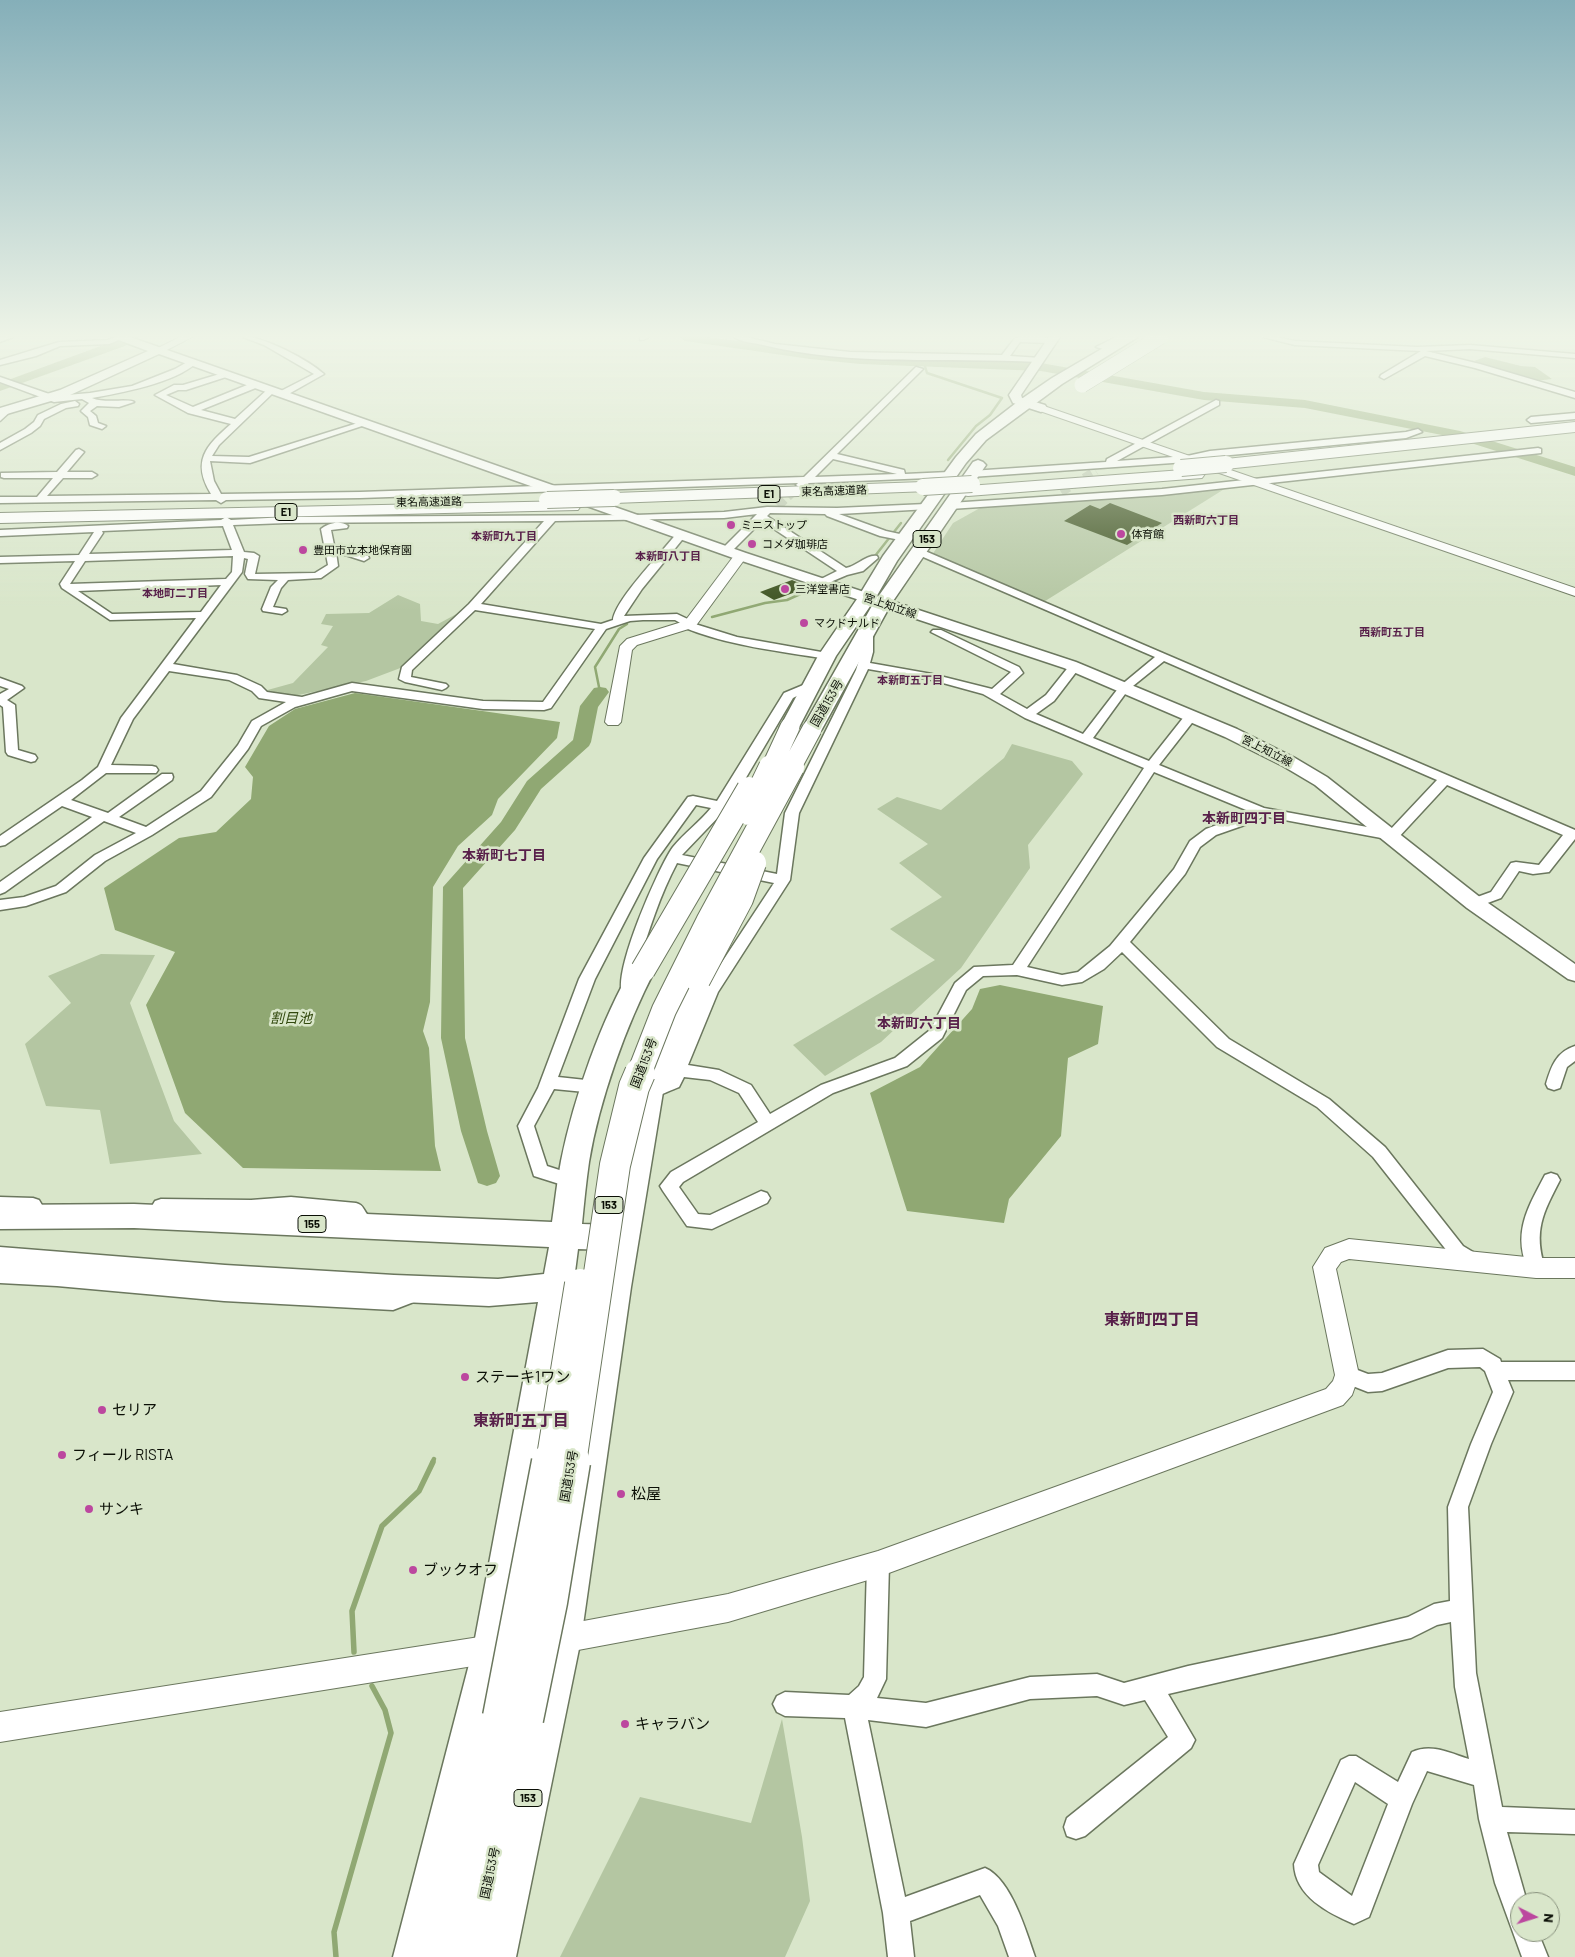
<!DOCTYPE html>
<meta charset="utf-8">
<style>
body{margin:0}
#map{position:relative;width:1575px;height:1957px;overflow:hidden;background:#d9e6ca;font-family:Barlow,sans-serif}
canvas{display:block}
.north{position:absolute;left:1510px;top:1892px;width:50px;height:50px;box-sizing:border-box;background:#d9e6ca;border:1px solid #87907c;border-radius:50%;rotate:95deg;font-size:14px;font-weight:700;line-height:20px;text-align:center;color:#0b0f06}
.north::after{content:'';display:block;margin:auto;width:18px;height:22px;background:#bc479f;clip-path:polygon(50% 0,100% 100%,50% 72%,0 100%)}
</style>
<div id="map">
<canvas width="1575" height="1957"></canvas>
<div class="north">N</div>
</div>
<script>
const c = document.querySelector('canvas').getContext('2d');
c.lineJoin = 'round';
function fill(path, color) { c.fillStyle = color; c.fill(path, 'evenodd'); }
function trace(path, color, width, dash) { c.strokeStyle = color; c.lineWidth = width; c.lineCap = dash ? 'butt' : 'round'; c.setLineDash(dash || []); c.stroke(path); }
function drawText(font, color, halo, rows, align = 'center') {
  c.font = font + ' Barlow,"Noto Sans JP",sans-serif'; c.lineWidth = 5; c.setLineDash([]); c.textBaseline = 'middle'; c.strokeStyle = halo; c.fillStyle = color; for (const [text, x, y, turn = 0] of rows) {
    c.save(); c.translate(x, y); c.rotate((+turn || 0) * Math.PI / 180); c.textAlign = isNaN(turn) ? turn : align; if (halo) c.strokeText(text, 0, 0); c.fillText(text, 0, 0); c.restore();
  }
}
fill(new Path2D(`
 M1226 488 1042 603 932 555 953 523 980 508Z
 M398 595 420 604 421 621 438 624 462 611 403 667 366 681 284 698 264 691 293 683 328 647 321 645 333 626 321 624 326 614 369 613Z
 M1012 744 1072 761 1083 774 1028 845 1030 868 961 968 881 1042 825 1076 793 1045 935 960 890 929 942 897 899 863 928 844 877 809 897 797 941 810 1004 758Z
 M101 954 155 955 130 1003 174 1121 202 1154 110 1164 100 1110 46 1106 25 1044 71 1003 48 976Z
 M782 1719 802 1837 810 1901 785 1957H560L640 1797 751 1823Z`), '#b4c6a2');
fill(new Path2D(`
 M1485 357 1521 366 1535 367 1552 379 1535 381 1474 361Z
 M355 693 560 722 557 738 498 799 492 815 458 846 433 887 430 1002 423 1031 429 1048 435 1146 441 1171 243 1168 185 1113 146 1005 175 952 115 930 104 888 179 838 216 832 251 799 253 777 245 767 269 726 295 709Z
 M1000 985 1103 1006 1098 1044 1068 1058 1061 1136 1009 1199 1004 1223 907 1211 870 1093 920 1067 972 1009 980 989Z`), '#90a873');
trace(new Path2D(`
 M924 363 927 373 1002 398 990 415 976 426 948 460
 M875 556 901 523
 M712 617 765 603 787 600 818 586
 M600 692 595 667 619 629 627 624`), '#90a873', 2.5);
trace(new Path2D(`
 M487 1176V1183
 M432 1463 434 1459`), '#90a873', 4.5);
trace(new Path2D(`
 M354 1652 352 1611 382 1526 419 1491 433 1462
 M336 1957 334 1932 391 1733 385 1710 372 1686`), '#90a873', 5.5);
fill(new Path2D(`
 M125 337H139L125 346 0 391V383Z
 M679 337H707L860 356 1041 363 1204 392 1305 400 1460 431 1575 467V476L1452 437 1305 408 1204 400 1041 371 860 364 810 359 685 341Z
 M600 687 606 688 609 692 598 707 591 742 589 746 541 789 515 830 463 888 465 1038 487 1131 500 1176 496 1183 487 1186 478 1183 461 1131 441 1038 443 887 501 822 527 781 573 740 580 706 594 688Z`), '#90a873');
fill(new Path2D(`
 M1110 503 1162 523 1127 545 1064 521 1090 505 1100 509Z
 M792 580 809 587 774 600 760 592Z`), '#3c511f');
trace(new Path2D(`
 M1061 492 1096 471
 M778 506 798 487`), '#bac6ad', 9, [9, 4.5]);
const minor = new Path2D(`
 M0 337H13L0 342Z
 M116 337H126L109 344 60 346 36 356 0 365V360L59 342 108 340Z
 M243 337C262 335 310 361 324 374L285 396H279V392L314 374 264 345Z
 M640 337H649L643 340H640Z
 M734 337H746L775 344 850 352 1002 355 1015 338C1026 336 1044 335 1054 341L1050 343 1020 342 1010 356 1041 358 1042 360 1038 362C947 357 852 367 763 345 754 343 741 342 734 337Z
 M1116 337H1125L1103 349 1096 347Z
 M1263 337H1276L1295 341 1417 347 1470 345 1575 354V358L1470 349 1426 351 1480 364 1575 392V398L1475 368 1425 356 1384 379 1380 377 1381 375 1421 351 1295 345Z
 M189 361 196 363C175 383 120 393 92 398 105 404 129 398 134 402L119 407 97 406 90 411 96 416 98 423 106 426 102 429 90 425 88 417 81 411 89 403 82 399 54 402 0 382V377L55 396 90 393 132 386 175 369Z
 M916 367 923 369 837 454 904 470 905 474 949 472 954 475 952 477 809 483 801 488 796 485 798 483 360 498 226 500 221 503 216 500 0 503V497H37L53 478H4L1 477V473L57 472 76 450 79 449 84 452 67 472H92L97 475 92 478H63L47 496 211 494C191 461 206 446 231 424L188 413 155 395 174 385H183L223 373 227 375 226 377 186 390H178L166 395 193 407 252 383H258V387L201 410 235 419 268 389 275 391 219 445 212 456 249 457 361 422 364 421 368 424 250 463 210 461 214 481 221 494 360 492 804 477ZM833 459 897 474 815 477Z
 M1216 400 1219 401V405L1117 461 1187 456 1210 451 1406 432 1418 429 1422 432 1406 438 1210 457 1187 462 971 477 966 474 971 471 1106 462 1107 459Z
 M75 401 79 404 78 406 66 408 44 419 40 426 31 433 0 450V443L25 429 34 422 38 415 61 404Z
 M9 406 13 409 0 421V413Z
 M1575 413V419L1531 423 1527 420 1531 417Z
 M1538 448 1541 449V453L1162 495 950 509 945 506 950 503 1162 489Z
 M926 504 931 507 929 509 839 514 886 531 909 536V540L905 541 880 536 827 516 825 514 770 513 767 516 846 568C857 566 867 554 877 556L878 558 863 571 847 575 821 586 816 583 817 581 837 571 762 521 730 553H722V549L757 514 724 518 555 521 481 604 601 624 613 620C615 600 663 551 677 533L681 532 686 535 642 589 624 616 677 614 694 622 695 624 737 637 827 653 833 656 827 659C778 651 729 646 683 627L682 624 675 620H643L630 621 606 629 551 708 544 710 483 709 352 691 295 707 261 726 248 749 211 797 152 835 105 861 66 892 26 906 0 910V900L24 897 56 886 95 855 136 833 104 821 5 892 0 894V882L92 817 62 806 5 845 0 846V836L82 780 98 767 121 718 196 618 110 620 62 588 60 584 75 561 0 563V557L79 555 94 532 0 536V530L221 520 226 517 231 520 286 517 635 515 724 512 767 507 837 508ZM544 521 469 604 402 667 399 679 405 682 442 690 446 688 448 686 446 684 411 677 412 670 475 610 595 629 543 702 483 701 352 683 302 697 267 692 261 686 237 675 173 664 242 572 244 558 248 559 245 574 248 579 278 580 271 587 262 609 263 611 282 614 287 611 286 609 273 607 281 588 288 580 321 578 338 566 336 552 364 561 369 558 368 556 334 545 331 530 347 528 348 526C341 520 328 523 321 529L328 565 315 573 255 574 259 556 254 553 244 552 233 525 286 523ZM223 526 232 550 89 554 103 533 102 531ZM233 556 232 572 226 579 70 584 85 561ZM221 585 201 612 112 614 78 591ZM169 671 229 680 252 691 259 698 286 702 252 721 238 745 201 791 146 827 119 817 172 780 173 777 172 774H162L108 813 71 800 106 773H156L158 770 156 767 152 766 111 765 133 719Z
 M918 548 1575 830V839L1549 872 1533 874 1519 871 1501 898 1474 908 1469 906 1467 903 1469 900 1491 892 1511 863 1516 862 1539 865 1563 835 1447 785 1397 839 1392 840 1263 816 1256 821 1216 835 1200 847 1185 874 1130 942 1229 1039 1329 1099 1385 1147 1463 1246 1478 1255 1481 1260 1478 1265 1472 1268 1451 1256 1373 1157 1317 1107 1217 1047 1122 952 1104 969 1082 982 1062 985 1017 975 983 976 966 990 942 1038 907 1066 833 1093 683 1182 679 1187 698 1214 710 1215 761 1191 767 1193 770 1198 767 1203 712 1229 687 1226 663 1191 660 1186 671 1172 758 1122 739 1093 710 1080 684 1077 679 1087C668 1091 654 1100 643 1096L641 1092 643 1088 667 1079 703 991 774 883 677 863C660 895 649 930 638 965 635 974 639 986 633 995L628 996 623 995C611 975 659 866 673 847 684 833 700 822 711 808L696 805 657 859 595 979 558 1077 595 1081 601 1083 603 1087 601 1091 595 1093 554 1089 534 1126 547 1166 578 1176 581 1181 578 1186 572 1188 534 1176 518 1126 538 1088 579 979 644 858 688 797 693 796 717 801 784 693 808 683 812 681 818 685 793 698 734 798 726 809 682 855 777 874 785 813 856 670 861 654 863 632 867 631 873 634V652L870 663 932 674 992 689 1011 672 931 632 933 630H941L1019 667 1023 673 1000 694 1027 709 1046 695 1070 665H1078L1080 667 1054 701 1036 714 1083 734 1120 686 1155 657 914 553 913 551ZM1164 661 1437 780 1389 831 1264 808 1159 765 1195 719 1197 716 1195 713H1187L1149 761 1093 738 1128 690ZM868 669 932 680 983 694 1025 718 1144 768 1013 965 974 967 955 983 930 1030 895 1058 821 1085 770 1114 751 1085 719 1070 688 1065 718 992 790 880 799 813ZM1154 772 1251 812 1206 829 1190 841 1174 869 1110 946 1078 972 1062 975 1027 967Z
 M0 678 22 686 24 688 7 700 15 705 18 750 35 755 37 758 35 761 31 762 8 755 6 752 3 707 0 705V694L9 689 0 686Z
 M1575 1046V1061L1567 1067 1560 1088 1554 1090 1548 1088 1546 1084C1551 1067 1556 1052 1575 1046Z
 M1551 1173 1557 1175 1560 1180C1543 1213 1533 1231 1545 1268L1542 1274 1536 1276 1530 1274C1511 1235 1527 1209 1545 1175Z
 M0 1197 33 1198 39 1200 42 1205 39 1210 33 1212 0 1211Z
 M291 1197 356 1203C364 1205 363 1210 368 1215 374 1220 378 1219 382 1226L379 1231 373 1233 356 1225 351 1217 291 1211 251 1214 161 1213 155 1211 152 1206 155 1201 161 1199 251 1200Z
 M0 1267 57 1270 224 1285 392 1294 412 1286 419 1288 421 1294 419 1300 393 1310 224 1301 57 1286 0 1283Z
 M1483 1349 1500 1359 1501 1362H1575V1380H1508L1513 1392 1491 1444 1468 1507 1476 1673 1502 1807 1575 1810V1834L1507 1832 1527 1902H1520V1932H1538L1548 1957H1522L1495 1883 1479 1819 1474 1785 1427 1771 1412 1804 1369 1917 1354 1924C1328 1913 1295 1896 1294 1864L1341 1760 1349 1756H1356L1398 1782 1412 1752C1431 1743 1450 1753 1469 1759L1455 1687 1451 1622 1437 1625 1411 1638 1168 1694 1195 1740 1191 1748 1085 1836 1076 1839 1067 1836 1064 1827 1067 1818 1168 1737 1145 1700 1124 1705 1097 1696 1030 1699 926 1727 868 1720 905 1897 985 1868C1011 1879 1026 1931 1035 1957H1009L998 1926 980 1895 910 1921 914 1957H888L883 1913 845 1718 785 1716 777 1712 773 1704 777 1696 785 1692 849 1695 859 1686 864 1677 867 1564 870 1556 878 1553 886 1556 889 1564 886 1679 877 1698 926 1703 1030 1677 1097 1674 1124 1683 1188 1666 1334 1635 1408 1617 1434 1604 1450 1601 1448 1507 1471 1444 1493 1392 1485 1371 1480 1367 1448 1368 1382 1391 1368 1392 1340 1381 1337 1375 1340 1369 1347 1366 1368 1374 1382 1373 1448 1350ZM1355 1782 1388 1804 1352 1896 1323 1875 1319 1872 1318 1865Z`);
const tertiary = new Path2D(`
 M180 337H192L161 353 157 354 152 351Z
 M1041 405 1575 588V596L1037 410 1036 408 1037 406Z
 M741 552 747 556 695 627 637 645 632 650 621 722 618 725H608L605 722 620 646 627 639 685 621 736 553Z
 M1349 1239 1536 1258H1575V1278H1536L1349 1259 1341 1262 1336 1269 1359 1375 1352 1395 1343 1405 878 1577 728 1622 562 1653 552 1649 548 1639 552 1629 562 1625 728 1594 878 1551 1326 1389 1333 1381 1335 1375 1313 1267 1325 1248Z
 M492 1635 502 1639 506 1649 502 1659 492 1663 0 1742V1712Z`);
const secondary = new Path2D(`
 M114 337H130L746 553 1076 662 1237 729 1295 758 1327 777 1481 898 1575 964V981L1568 979 1467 908 1315 785 1283 766 1225 737 1064 668 736 559 159 354 68 396 0 416V408L60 390 148 351 116 339Z
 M1049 337H1060L1021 395 1022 398 1045 405 1047 408 1041 412 1013 403 1009 395Z`);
const trunk = new Path2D(`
 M1122 337H1138L1062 384 986 440 966 463 897 561 875 599 836 656 797 731 790 733 783 731 780 727 818 656 857 599 883 556 956 457 976 434 1020 400 1052 378Z
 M978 460 983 462 986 465 891 604 822 729 819 733 812 735 805 733 802 729 873 604 973 462Z
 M643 961 652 964 655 970C626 1025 599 1101 589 1162 586 1183 584 1203 582 1224L612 1225 635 1092 689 974 698 971 707 974 711 980 663 1092 631 1287 581 1639 516 1957H393L473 1649 538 1302 489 1306 338 1299 0 1273V1247L225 1265 394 1275 498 1279 544 1274 549 1247 134 1228 0 1229V1205L134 1204 552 1222C555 1202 557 1181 561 1161 574 1097 601 1020 634 964ZM578 1249 607 1250 543 1639 529 1702 524 1700 515 1703 502 1698 499 1699 511 1649 570 1297 582 1293 586 1284 582 1275 575 1272Z`);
const motorway = new Path2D(`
 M1575 422V432L1226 469 1220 468 1218 464 1220 460 1226 459Z
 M1196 469 1202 470 1205 474 1202 478 968 496 962 495 959 491 962 487 968 486Z
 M923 482 929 483 932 487 929 491 614 503 608 502 605 498 608 494 614 493Z
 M572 501 578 502 581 506 578 510 0 523V513Z`);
trace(minor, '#6b775e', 3);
trace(tertiary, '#6b775e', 2);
trace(secondary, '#6b775e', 3);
trace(trunk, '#6b775e', 3);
trace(motorway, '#6b775e', 2);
fill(minor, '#fff');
fill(tertiary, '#fff');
fill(secondary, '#fff');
fill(trunk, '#fff');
fill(motorway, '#fff');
const trunkBridgeFar4 = new Path2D(`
 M1082 385 1160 337`);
const trunkBridgeFar3 = new Path2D(`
 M771 768 790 727
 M791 768 812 729`);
const trunkBridgeFar2 = new Path2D(`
 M749 813 771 767
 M643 970 749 789
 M698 980 741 899 754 863
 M639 1074 664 1010 708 922 792 767`);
const trunkBridgeFar1 = new Path2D(`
 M551 1463 580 1284
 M571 1463 615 1165 634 1087 640 1073`);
const trunkBridge = new Path2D(`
 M502 1717 551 1462
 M524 1719 548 1602 571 1462`);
const motorwayBridge = new Path2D(`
 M1181 468 1226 464
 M923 487 972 484
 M547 500 614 498`);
trace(trunkBridgeFar4, '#6b775e', 16, []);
trace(trunkBridgeFar3, '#6b775e', 21, []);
trace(trunkBridgeFar2, '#6b775e', 26, []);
trace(trunkBridgeFar1, '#6b775e', 32, []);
trace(trunkBridge, '#6b775e', 41, []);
trace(motorwayBridge, '#6b775e', 18, []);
trace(trunkBridgeFar4, '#fff', 15);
trace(trunkBridgeFar3, '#fff', 19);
trace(trunkBridgeFar2, '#fff', 24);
trace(trunkBridgeFar1, '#fff', 30);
trace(trunkBridge, '#fff', 38);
trace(motorwayBridge, '#fff', 16);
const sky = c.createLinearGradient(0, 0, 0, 611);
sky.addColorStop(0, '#85afb9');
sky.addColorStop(0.55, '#eef4e7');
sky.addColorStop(1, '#eef4e700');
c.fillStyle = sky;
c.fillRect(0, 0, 1575, 611);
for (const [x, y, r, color] of [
 [731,525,5,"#bc479f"],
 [1121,534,5,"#bc479f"],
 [752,544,5,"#bc479f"],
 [303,550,5,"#bc479f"],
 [785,589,5,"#bc479f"],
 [804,623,5,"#bc479f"],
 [465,1377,5,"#bc479f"],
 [102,1410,5,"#bc479f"],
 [62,1455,5,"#bc479f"],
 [621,1494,5,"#bc479f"],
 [89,1509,5,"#bc479f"],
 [413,1570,5,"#bc479f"],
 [625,1724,5,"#bc479f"]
]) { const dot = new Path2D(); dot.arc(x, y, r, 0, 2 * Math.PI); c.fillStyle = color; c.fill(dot); trace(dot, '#d9e6ca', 2); }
drawText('11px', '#0b0f06', '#d9e6ca', [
 ["東名高速道路",834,491,-2],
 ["東名高速道路",429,502,-1],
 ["宮上知立線",890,606,19],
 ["宮上知立線",1267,751,27]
]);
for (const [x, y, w] of [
 [769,494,22],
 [286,512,22],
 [927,539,28],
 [609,1205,28],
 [312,1224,28],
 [528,1798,28]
]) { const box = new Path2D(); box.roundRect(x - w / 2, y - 8.5, w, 17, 4); c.fillStyle = '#d9e6ca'; c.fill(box); trace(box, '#0b0f06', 1); }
drawText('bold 11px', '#0b0f06', null, [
 ["E1",769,494],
 ["E1",286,512],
 ["153",927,539],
 ["153",609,1205],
 ["155",312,1224],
 ["153",528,1798]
]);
drawText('bold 11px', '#58204a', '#d9e6ca', [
 ["西新町六丁目",1206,520],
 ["本新町九丁目",504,536],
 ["本新町八丁目",668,556],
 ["本地町二丁目",175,593],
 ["西新町五丁目",1392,632],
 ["本新町五丁目",910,680]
]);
drawText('11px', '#0b0f06', '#d9e6ca', [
 ["ミニストップ",741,525],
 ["体育館",1131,534],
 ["コメダ珈琲店",762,544],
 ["豊田市立本地保育園",313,550],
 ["三洋堂書店",795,589],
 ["マクドナルド",814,623]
], 'left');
drawText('12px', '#0b0f06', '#d9e6ca', [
 ["国道153号",827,703,-60],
 ["国道153号",644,1063,-69],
 ["国道153号",569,1476,-80],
 ["国道153号",490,1873,-78]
]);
drawText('bold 14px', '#58204a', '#d9e6ca', [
 ["本新町四丁目",1244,818],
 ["本新町七丁目",504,855],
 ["本新町六丁目",919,1023]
]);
drawText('italic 14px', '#32490e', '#d9e6ca', [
 ["割目池",291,1018]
]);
drawText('15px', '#0b0f06', '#d9e6ca', [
 ["ステーキ1ワン",475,1377],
 ["セリア",112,1410],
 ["フィール RISTA",72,1455],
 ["松屋",631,1494],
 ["サンキ",99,1509],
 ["ブックオフ",423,1570],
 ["キャラバン",635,1724]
], 'left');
drawText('bold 16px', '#58204a', '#d9e6ca', [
 ["東新町四丁目",1152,1320],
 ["東新町五丁目",521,1421]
]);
</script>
